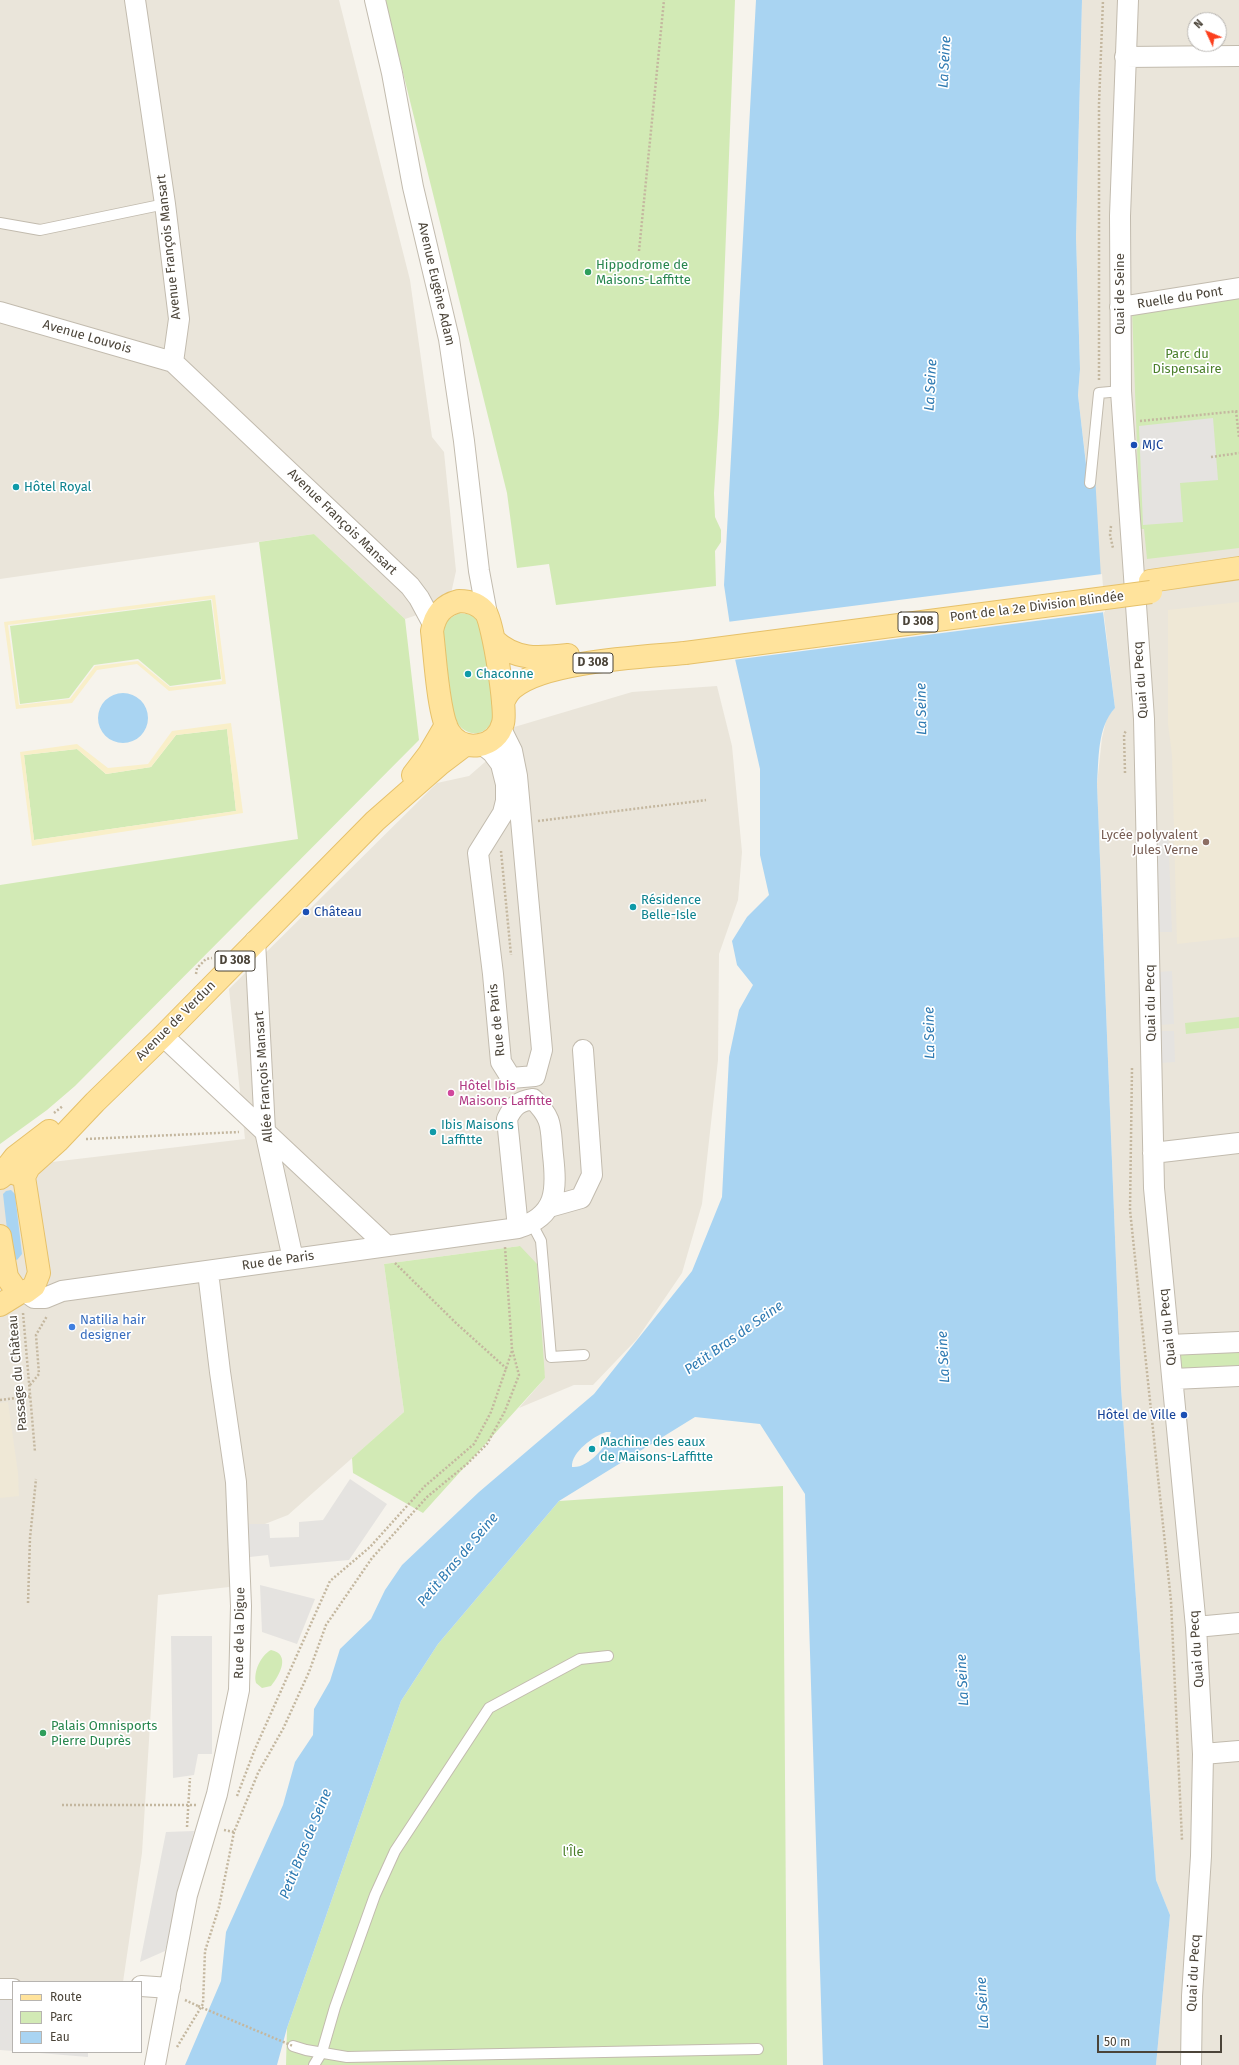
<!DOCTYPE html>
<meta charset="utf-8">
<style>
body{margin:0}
#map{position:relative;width:1239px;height:2065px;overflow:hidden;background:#f6f3ec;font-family:"Fira Sans",sans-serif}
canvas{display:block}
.legend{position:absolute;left:12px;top:1981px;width:130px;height:72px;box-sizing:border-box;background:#fff;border:1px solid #b7b4b0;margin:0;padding:5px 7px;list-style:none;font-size:12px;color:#4b4439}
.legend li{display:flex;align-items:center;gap:8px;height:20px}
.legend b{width:20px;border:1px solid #b7b4b0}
.north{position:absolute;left:1187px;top:12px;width:40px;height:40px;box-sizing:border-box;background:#fff;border:1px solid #b7b4b0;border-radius:50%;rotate:314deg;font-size:11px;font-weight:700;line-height:16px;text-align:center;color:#4b4439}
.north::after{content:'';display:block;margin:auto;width:14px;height:18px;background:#fc3f1d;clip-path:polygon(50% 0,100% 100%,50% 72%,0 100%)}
.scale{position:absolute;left:1097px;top:2035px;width:125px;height:18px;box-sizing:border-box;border:2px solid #4b4439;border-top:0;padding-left:5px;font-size:12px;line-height:14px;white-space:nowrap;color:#4b4439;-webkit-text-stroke:3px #fff;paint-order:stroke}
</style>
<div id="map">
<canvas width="1239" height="2065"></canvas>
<ul class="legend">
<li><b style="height:5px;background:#ffe39c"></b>Route</li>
<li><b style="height:11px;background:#d2eab5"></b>Parc</li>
<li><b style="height:11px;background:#a9d4f2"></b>Eau</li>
</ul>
<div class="north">N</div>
<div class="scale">50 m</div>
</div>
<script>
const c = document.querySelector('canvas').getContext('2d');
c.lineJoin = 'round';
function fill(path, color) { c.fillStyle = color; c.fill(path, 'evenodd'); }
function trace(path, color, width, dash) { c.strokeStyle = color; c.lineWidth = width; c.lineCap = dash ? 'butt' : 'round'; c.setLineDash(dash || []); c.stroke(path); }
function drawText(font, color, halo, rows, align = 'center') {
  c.font = font + ' "Fira Sans",sans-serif'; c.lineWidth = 3.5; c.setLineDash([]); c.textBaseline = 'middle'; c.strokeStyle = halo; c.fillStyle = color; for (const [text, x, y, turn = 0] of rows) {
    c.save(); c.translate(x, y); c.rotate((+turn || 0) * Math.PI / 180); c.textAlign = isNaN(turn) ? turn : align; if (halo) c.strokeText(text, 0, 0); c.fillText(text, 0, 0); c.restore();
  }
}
fill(new Path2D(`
 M0 0H339L410 280 432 437 444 452 456 571 450 598 426 612 405 619 314 534 0 579Z
 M1082 0H1239V2065H1156L1170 1915 1156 1880 1121 1388 1097 784 1102 738 1107 717 1115 708 1078 395 1080 369 1076 237ZM1195 20H1219V44H1195Z
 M717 686 732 746 742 852 738 900 719 954 718 1060 702 1204 682 1273 637 1339 593 1385H574L519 1408 545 1378 520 1246 384 1264 404 1412 288 1515 247 1531 238 1586 158 1595 142 1853 123 1982H13L0 2000V1162L27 1165 245 1139 229 989 437 783 469 776 500 749 511 728 632 692Z`), '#eae5da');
fill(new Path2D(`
 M1239 602V937L1177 944 1172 755 1168 724V610Z
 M8 1402 18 1473 19 1496 0 1498V1403Z`), '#efe8d6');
fill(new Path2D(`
 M385 0H735L719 415 714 493 715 517 721 530V542L715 551 716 586 556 605 549 564 517 568 507 493Z
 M1239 291V548L1147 559 1144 529H1140L1132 309Z
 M314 534 405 619 419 740 75 1086 47 1110 0 1144V885L298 839 259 542Z
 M211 600 221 679 170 686 138 659 94 665 69 698 20 704 10 626Z
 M459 613 474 615 482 625 495 713C489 739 464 740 453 716L443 632 447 620Z
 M227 729 236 811 34 840 24 755 77 749 106 774 151 767 176 735Z
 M1239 1017V1028L1186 1034 1185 1023Z
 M520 1246 537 1264 545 1378 423 1513 353 1473 352 1458 404 1412 384 1264Z
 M1239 1348V1369L1185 1371 1179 1365 1180 1354Z
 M783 1486 787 2065H286L287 2028 401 1701 438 1644 559 1501Z
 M271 1650C291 1654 280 1675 271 1686L262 1688 256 1683C253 1672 261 1655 271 1650Z`), '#d2eab5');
fill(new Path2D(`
 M215 595 226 684 169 691 137 664 97 670 72 703 16 709 4 622ZM212 599 222 681 170 687 138 661 95 666 70 699 19 705 8 625Z
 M231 723 243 813 32 846 20 752 77 744 108 768 148 764 172 731ZM227 729 236 811 34 840 24 755 77 749 106 774 151 767 176 735Z`), '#f9efc9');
fill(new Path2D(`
 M1213 418 1218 480 1180 483 1183 522 1143 525 1139 426Z
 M1168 830 1172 932H1157L1154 831Z
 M1172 971 1174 1024 1159 1025 1158 972Z
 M1159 1031H1174L1175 1062 1160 1063Z
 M350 1479 387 1504 349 1560 270 1567 268 1555 250 1557 246 1524H269L270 1538 299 1537V1522L323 1520Z
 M260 1585 315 1599 297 1644 262 1632Z
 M171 1636H212V1754H198L194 1775 173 1778Z
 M194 1831 165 1951 140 1962 166 1832Z
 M0 1989H13V2051L0 2050Z
 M27 2052H88V2057Z`), '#e5e3e0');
fill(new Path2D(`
 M756 0H1082L1076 237 1080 369 1078 395 1087 473 1095 475 1103 612 1115 708C1097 727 1099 759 1097 784L1121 1388 1156 1880 1170 1915 1156 2065H823L805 1494 760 1424 695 1417 559 1501 438 1644 401 1701 287 2028 277 2065H185L221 1981 226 1932 283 1805 295 1762 313 1735 314 1709 330 1681 340 1649 371 1619 385 1590 402 1565 479 1492 594 1394 692 1271 722 1197 729 1057 739 1010 753 985 737 965 732 941 747 917 769 895 760 855V769L735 659 724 585ZM606 1432H611C608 1446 587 1469 572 1467 571 1452 594 1436 606 1432Z
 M98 718a25 25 0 1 1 50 0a25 25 0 1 1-50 0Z
 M11 1190 15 1194 22 1254 17 1260 10 1256 3 1194 6 1191Z`), '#a9d4f2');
fill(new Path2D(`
 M1102 574 1105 612 733 660 727 622Z`), '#f6f3ec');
const lane = new Path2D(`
 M0 223 40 230 165 204
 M1090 483 1099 393 1121 391
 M531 1222 541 1241 551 1357 584 1355
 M293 2046 306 2050 347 2057 758 2049
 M314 2065 322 2052 335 2007 375 1895 395 1851 489 1708 580 1659 608 1656`);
const street = new Path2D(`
 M135 0 165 204 179 319 173 362
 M375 0 392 73 413 187 449 339 464 441 479 571 487 614
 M1128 0 1120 216 1121 391 1144 719 1154 1188 1196 1627 1203 1754 1201 1856 1192 1996 1191 2065
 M1125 57 1239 56
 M1120 307 1239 288
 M0 312 173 362 410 586 419 598 433 624
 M483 745 492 752 501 764 506 784V801L503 813 478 853 493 974 501 1062 511 1078 535 1076 542 1050 517 776 512 751 501 729
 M255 941 265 1131 293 1259
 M163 1036 387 1246
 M533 1099C554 1120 550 1127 553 1155 557 1190 557 1216 518 1228L507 1119C513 1106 519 1101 533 1099Z
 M1153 1153 1239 1143
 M549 1207 581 1198 592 1175 583 1050
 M26 1292 34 1298H45L62 1291 518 1228
 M1169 1345 1239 1342
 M1173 1379 1239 1376
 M1196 1627 1239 1623
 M1203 1754 1239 1751
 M141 1986 170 1988
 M0 1989H13
 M155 2065 187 1895 217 1794 239 1690 241 1606 236 1482 220 1372 208 1272`);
const primary = new Path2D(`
 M1150 581 1239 568
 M459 601C470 601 479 604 486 613 493 624 507 710 503 723 497 748 463 754 449 732 438 715 435 654 432 631 435 614 443 605 459 601Z
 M494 640C516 661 539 658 568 655
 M503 703C505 698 508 692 513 688 544 661 643 657 685 653
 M413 775 429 754 446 725
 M0 1176 15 1157 49 1131
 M24 1177 29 1167 59 1140 95 1102 163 1036 375 821 440 764 465 745
 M0 1178 9 1171 24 1177 39 1273 34 1286 26 1292 16 1290 7 1277 0 1236
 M0 1305 21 1292`);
trace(lane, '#c2bbae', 12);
trace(street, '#c2bbae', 22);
trace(primary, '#e6c16a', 24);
trace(new Path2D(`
 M639 251 664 0
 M1099 380V104L1103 0
 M1236 411 1239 437
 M1140 421 1239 411
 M1211 457 1239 453
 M1111 526 1110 535 1113 548
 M1125 773 1124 734 1126 731
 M538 821 706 800
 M501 851 511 955
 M196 974 197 968 206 959 212 958
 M1132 1068 1130 1210 1171 1601 1182 1840
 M54 1113 63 1106
 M86 1139 239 1132
 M395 1263 457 1324 507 1369
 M23 1313 35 1452
 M30 1385 39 1374 36 1335 47 1316
 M0 1400 31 1396
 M28 1603 30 1538 36 1479
 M237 1796 255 1749 330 1581 370 1547 425 1486 474 1444 491 1412 512 1351
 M62 1805H196
 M187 1827 190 1778
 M224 1830 234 1832 258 1773 283 1729 309 1672 326 1625 372 1558 427 1497 467 1464 487 1444 505 1411 519 1375 512 1349 505 1247
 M185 2000 198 2006
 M177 2047 203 2004 205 1951 219 1907 234 1832`), '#c4b79f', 2.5, [2, 2]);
trace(lane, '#fff', 10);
trace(street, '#fff', 20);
trace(primary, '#ffe39c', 22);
const primaryBridge = new Path2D(`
 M685 653 1151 592`);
trace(primaryBridge, '#e6c16a', 24, []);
trace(new Path2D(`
 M198 2006 293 2046`), '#c4b79f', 2.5, [2, 2]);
trace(primaryBridge, '#ffe39c', 22);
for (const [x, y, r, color] of [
 [588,272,4,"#2e9e5b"],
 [1134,445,4,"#1a4fb4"],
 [16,487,4,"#0f9aa8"],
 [468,674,4,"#0f9aa8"],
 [1206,842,4,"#8d6e63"],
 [633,907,4,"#0f9aa8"],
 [306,912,4,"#1a4fb4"],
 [451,1093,4,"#d1479c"],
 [433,1132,4,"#0f9aa8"],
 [72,1327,4,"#3f7fe0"],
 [1184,1415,4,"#1a4fb4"],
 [592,1449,4,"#0f9aa8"],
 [43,1733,4,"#2e9e5b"]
]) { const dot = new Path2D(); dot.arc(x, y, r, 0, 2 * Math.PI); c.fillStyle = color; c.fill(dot); trace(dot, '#fff', 1.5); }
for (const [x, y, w] of [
 [918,622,40],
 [593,663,40],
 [235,961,40]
]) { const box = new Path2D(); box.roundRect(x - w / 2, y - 10, w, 20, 3); c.fillStyle = '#fff'; c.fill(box); trace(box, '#4b4439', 1); }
drawText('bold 12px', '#4b4439', null, [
 ["D 308",918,622],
 ["D 308",593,663],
 ["D 308",235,961]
]);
drawText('13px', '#4b4439', '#fff', [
 ["Avenue François Mansart",169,247,-96],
 ["Avenue Eugène Adam",436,284,77],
 ["Quai de Seine",1120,294,-90],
 ["Ruelle du Pont",1180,298,-9],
 ["Avenue Louvois",87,337,16],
 ["Avenue François Mansart",342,522,44],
 ["Pont de la 2e Division Blindée",1037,607,-7],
 ["Quai du Pecq",1141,680,-94],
 ["Quai du Pecq",1151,1003,-91],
 ["Rue de Paris",497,1020,-96],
 ["Avenue de Verdun",176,1021,-45],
 ["Allée François Mansart",264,1077,-94],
 ["Rue de Paris",278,1261,-8],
 ["Quai du Pecq",1168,1327,-96],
 ["Passage du Château",18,1373,-95],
 ["Rue de la Digue",240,1633,-89],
 ["Quai du Pecq",1197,1649,-94],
 ["Quai du Pecq",1194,1973,-87]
]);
drawText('13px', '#27864d', '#fff', [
 ["Hippodrome de",596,265],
 ["Maisons-Laffitte",596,280],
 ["Palais Omnisports",51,1726],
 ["Pierre Duprès",51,1741]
], 'left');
drawText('13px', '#4a7f2a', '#fff', [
 ["Parc du",1187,354],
 ["Dispensaire",1187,369],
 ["l'Île",573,1852]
]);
drawText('13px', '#164399', '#fff', [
 ["MJC",1142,445],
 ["Château",314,912],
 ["Hôtel de Ville",1176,1415,"right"]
], 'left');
drawText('13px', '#0d838f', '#fff', [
 ["Hôtel Royal",24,487],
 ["Chaconne",476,674],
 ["Résidence",641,900],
 ["Belle-Isle",641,915],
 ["Ibis Maisons",441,1125],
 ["Laffitte",441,1140],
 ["Machine des eaux",600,1442],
 ["de Maisons-Laffitte",600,1457]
], 'left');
drawText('13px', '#785e54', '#fff', [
 ["Lycée polyvalent",1198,835],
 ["Jules Verne",1198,850]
], 'right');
drawText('13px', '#b23c85', '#fff', [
 ["Hôtel Ibis",459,1086],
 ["Maisons Laffitte",459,1101]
], 'left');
drawText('13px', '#366cbe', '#fff', [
 ["Natilia hair",80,1320],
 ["designer",80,1335]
], 'left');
drawText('italic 14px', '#2e7ab2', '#fff', [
 ["La Seine",945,62,-87],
 ["La Seine",931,385,-87],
 ["La Seine",922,709,-91],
 ["La Seine",930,1033,-91],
 ["Petit Bras de Seine",734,1338,-35],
 ["La Seine",944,1357,-93],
 ["Petit Bras de Seine",458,1560,-50],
 ["La Seine",963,1680,-93],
 ["Petit Bras de Seine",306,1844,-68],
 ["La Seine",983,2003,-93]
]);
</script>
